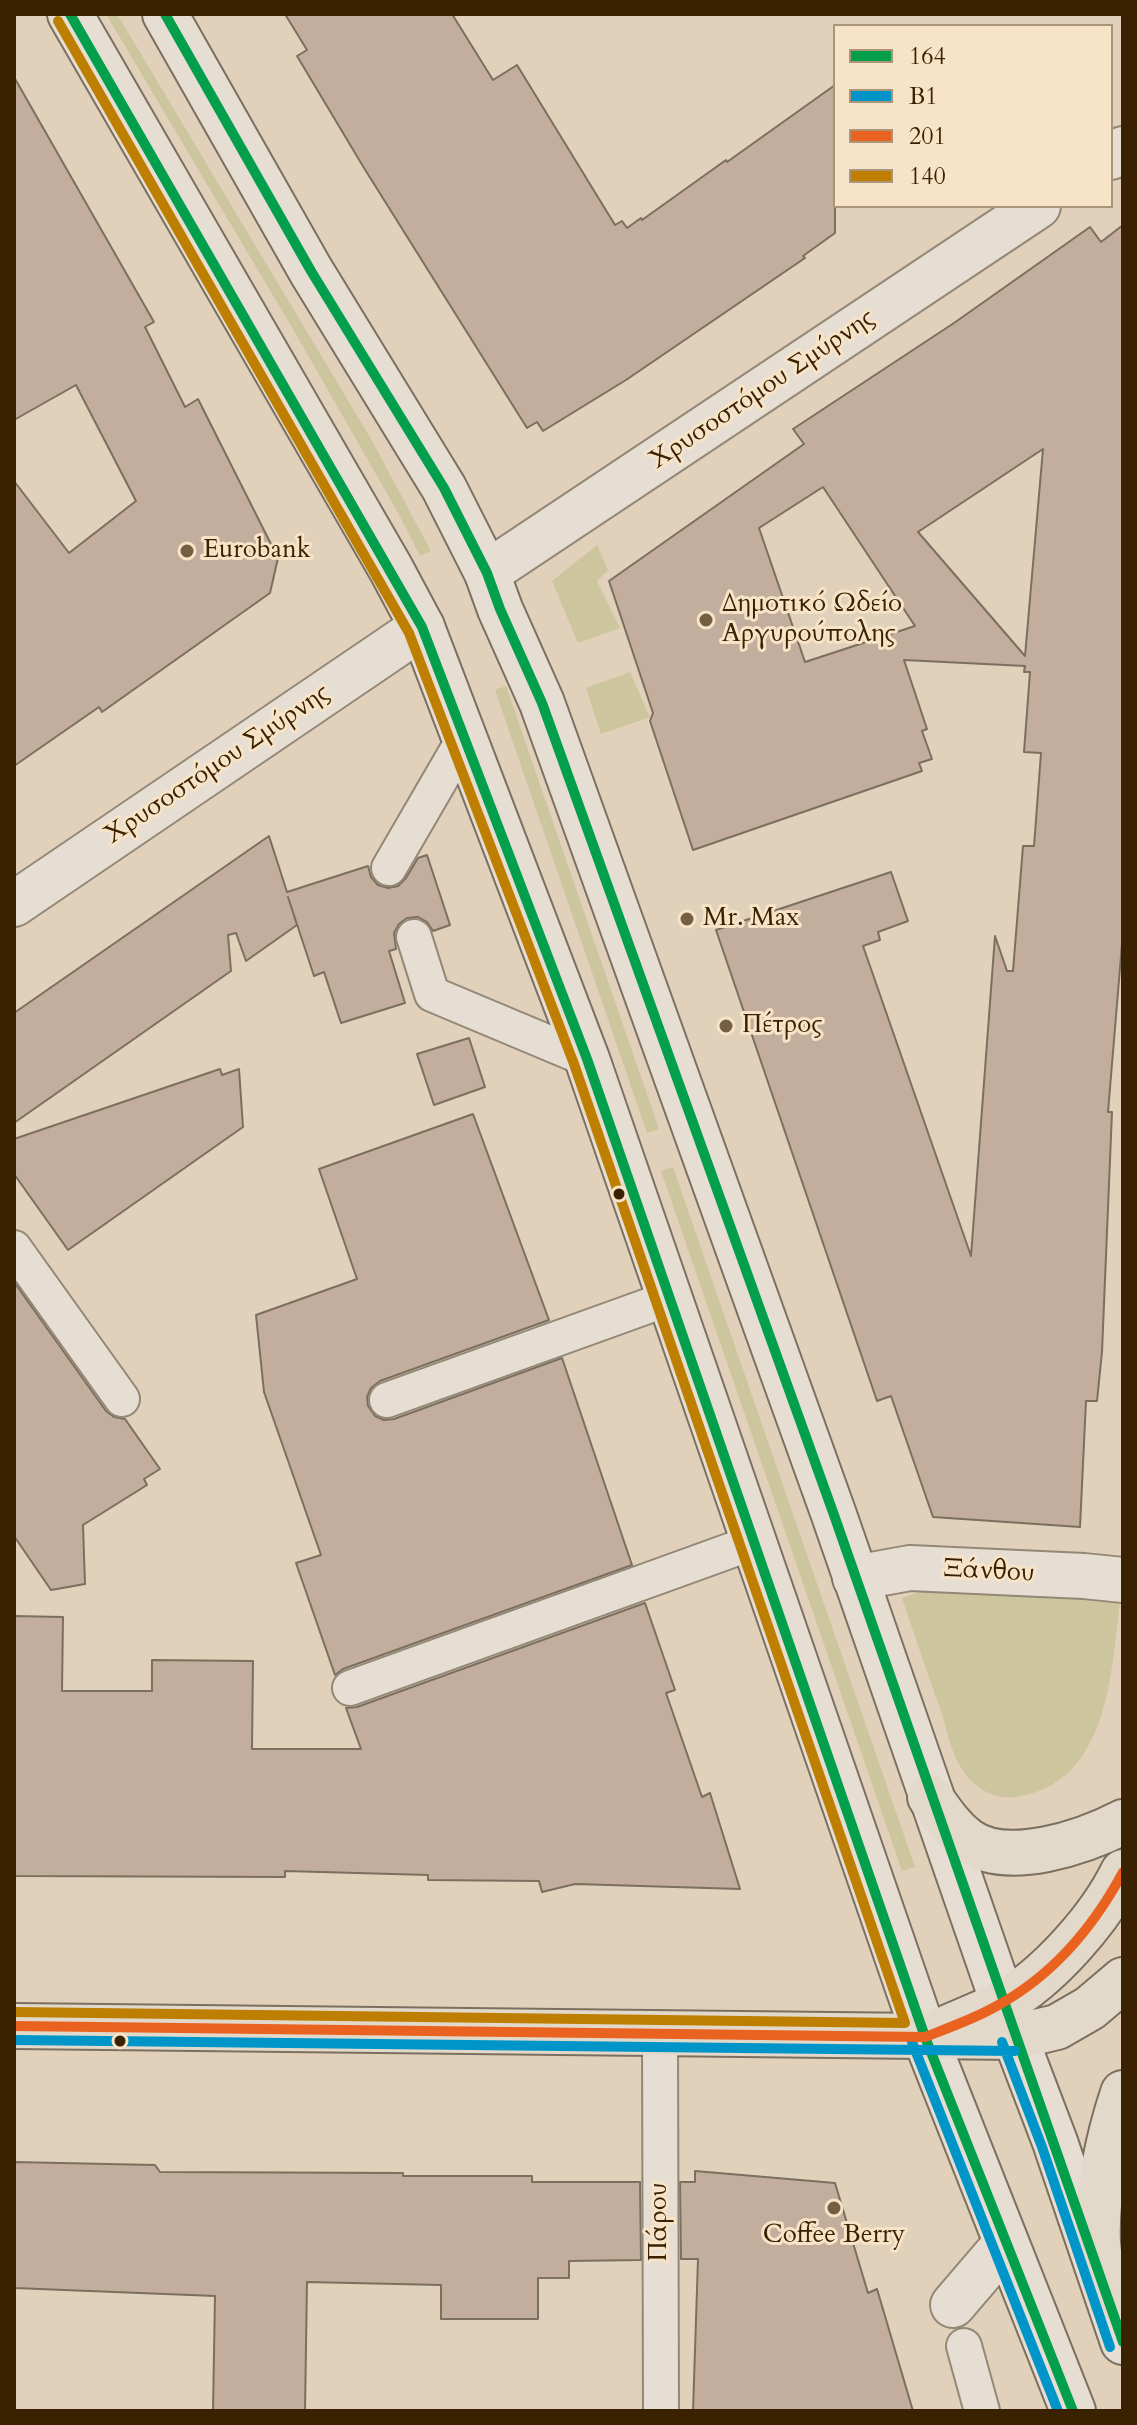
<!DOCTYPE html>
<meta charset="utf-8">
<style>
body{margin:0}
#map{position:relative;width:1137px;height:2425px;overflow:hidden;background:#e1d1ba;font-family:Cardo,serif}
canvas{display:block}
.frame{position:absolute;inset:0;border:16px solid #3a2101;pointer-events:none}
.legend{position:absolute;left:833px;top:24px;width:280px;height:184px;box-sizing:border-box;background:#f7e3c7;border:2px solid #ab9578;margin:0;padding:10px 14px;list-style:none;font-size:24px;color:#3a2101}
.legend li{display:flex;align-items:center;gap:16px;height:40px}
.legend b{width:40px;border:2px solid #ab9578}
</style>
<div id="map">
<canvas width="1137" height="2425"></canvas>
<div class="frame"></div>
<ul class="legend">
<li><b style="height:10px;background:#039f4d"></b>164</li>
<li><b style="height:10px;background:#0095c8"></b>Β1</li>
<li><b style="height:10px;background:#e96220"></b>201</li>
<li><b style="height:10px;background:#be7e00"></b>140</li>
</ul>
</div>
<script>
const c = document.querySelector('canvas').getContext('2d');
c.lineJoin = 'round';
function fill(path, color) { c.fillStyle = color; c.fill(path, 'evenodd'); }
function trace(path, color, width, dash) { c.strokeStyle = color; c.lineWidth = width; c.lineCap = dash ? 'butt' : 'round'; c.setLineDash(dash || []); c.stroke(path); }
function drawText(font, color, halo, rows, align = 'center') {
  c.font = font + ' Cardo,serif'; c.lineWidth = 6; c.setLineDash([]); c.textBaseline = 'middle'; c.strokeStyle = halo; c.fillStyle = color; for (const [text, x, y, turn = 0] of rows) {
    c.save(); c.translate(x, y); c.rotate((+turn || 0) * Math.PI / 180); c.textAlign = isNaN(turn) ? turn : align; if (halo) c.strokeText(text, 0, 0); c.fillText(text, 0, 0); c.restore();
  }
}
fill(new Path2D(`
 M106 14H117L371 439 431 551 420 556 397 511 297 336Z
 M597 545 608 570 597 581 620 628 578 643 552 581Z
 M630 672 650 717 601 734 586 688Z
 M506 686 659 1129 647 1133 495 690Z
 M673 1167 915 1867 902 1871 661 1171Z
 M999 1583 1121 1593C1111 1669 1111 1784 1015 1797 992 1800 971 1786 960 1766 951 1751 947 1731 942 1714 928 1675 915 1637 902 1598L921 1591Z`), '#cdc59d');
const building = new Path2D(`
 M285 14H452L493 80 517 65 615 225 622 221 627 228 641 218 642 220 726 160 727 162 835 85V233L803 256 805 258 626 380 543 431 537 422 527 428 364 168 297 56 307 50Z
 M14 77 154 322 145 327 185 407 198 399 278 558 270 593 102 712 99 707 14 766V481L69 553 136 501 76 385 14 420Z
 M1123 225V932L1108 1112H1112L1102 1352 1097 1401H1086L1080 1527 933 1517 891 1396 877 1401 716 930 891 872 908 921 878 932 880 940 863 946 971 1256 995 936 1007 971H1013L1023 846H1034L1041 753 1024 752 1030 672H1024L1025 666 904 660 927 729 922 731 932 759 919 763 922 771 693 850 650 721 653 713 609 581 804 444 793 429 954 323 1090 227 1101 242ZM1043 449 1025 656 918 532ZM823 487 915 626 805 662 759 528Z
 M269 836 287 892 368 866 371 877 378 885 388 888 398 886 406 878 418 858 427 855 450 925 433 931 427 922 418 917 407 918 399 924 394 933 396 949 389 951 405 1003 341 1023 324 972 314 976 288 897 297 925 246 961 236 933 228 935 231 971 14 1123V1013Z
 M469 1038 485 1087 434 1105 417 1054Z
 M220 1069 222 1075 239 1069 243 1127 68 1250 14 1174V1139Z
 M473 1114 549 1320 380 1381 371 1388 367 1397 368 1406 375 1416 384 1420 394 1419 562 1358 632 1565 343 1669 335 1675 296 1563 321 1555 264 1392 256 1315 357 1279 319 1169Z
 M14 1282 106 1411 114 1417 125 1419 160 1469 144 1479 147 1485 83 1525 85 1584 51 1590 14 1536Z
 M645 1603 675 1690 666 1693 702 1797 710 1793 740 1889 575 1884 542 1892 539 1881 428 1880V1875L285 1871V1877L14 1876V1616L63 1617 62 1691H152V1660L253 1661 252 1749H361L346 1708 357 1707Z
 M14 2162 155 2165 160 2172 403 2173V2176H532V2182H640L641 2260 569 2261V2278H538V2319H441V2285L307 2282 305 2411H213L215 2296 14 2288Z
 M695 2171 835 2183 868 2293 877 2289 913 2411H693L698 2259H681L680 2182H695Z`);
fill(building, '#c3ad9c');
trace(building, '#7b6f5f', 2);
const service = new Path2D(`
 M389 868 465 737
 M414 937 432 994 587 1059
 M14 1248 122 1399
 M387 1400 670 1298
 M350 1688 754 1542
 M660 2034 661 2411
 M964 2346 982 2411`);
const pedestrian = new Path2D(`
 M855 1578 910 1568 1084 1576 1123 1580
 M953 2305 1006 2243`);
const minor = new Path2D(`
 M1111 157 1123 149
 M487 573 1038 206
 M14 904 422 627`);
const secondary = new Path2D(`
 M70 14 391 569 422 627 587 1059 925 2037 1073 2411
 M165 14 311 271 444 488 487 573 500 609 542 703 834 1515 1015 2037 1055 2142 1123 2342`);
const primary = new Path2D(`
 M930 1797C941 1812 951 1828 967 1840 1007 1869 1084 1842 1123 1822
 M14 2026 1015 2037 1057 2027 1090 2008 1123 1980
 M938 2032C959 2022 981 2014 1001 2004 1048 1978 1100 1919 1123 1872
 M1108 2297C1104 2279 1099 2260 1098 2242 1096 2194 1108 2138 1123 2093`);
trace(service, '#938776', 38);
trace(pedestrian, '#938776', 48);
trace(minor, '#938776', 48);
trace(secondary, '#7b6f5f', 48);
trace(primary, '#7b6f5f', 48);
trace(service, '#e6ded3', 34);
trace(pedestrian, '#e6ded3', 44);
trace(minor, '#e6ded3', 44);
trace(secondary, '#e6ded3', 44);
trace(primary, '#e2d9cb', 44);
trace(new Path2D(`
 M70 14 422 627 587 1059 925 2037 1073 2411
 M165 14 311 271 444 488 487 573 500 609 542 703 834 1515 1123 2342`), '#039f4d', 10);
trace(new Path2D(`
 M14 2040 1015 2051
 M912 2042 1058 2411
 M1002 2042 1042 2147 1110 2347`), '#0095c8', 10);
trace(new Path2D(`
 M14 2026 925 2037C948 2028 971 2020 993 2008 1050 1978 1093 1928 1123 1872`), '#e96220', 10);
trace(new Path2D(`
 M14 2012 905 2023 574 1064 409 633 58 21`), '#be7e00', 10);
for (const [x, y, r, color] of [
 [187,551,8,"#745f42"],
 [706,620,8,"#745f42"],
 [687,919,8,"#745f42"],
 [726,1026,8,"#745f42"],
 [619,1194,7,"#3a2101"],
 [120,2041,7,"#3a2101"],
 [834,2208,8,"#745f42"]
]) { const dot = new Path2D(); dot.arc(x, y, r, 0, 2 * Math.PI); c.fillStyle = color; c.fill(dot); trace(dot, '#f7e3c7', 3); }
drawText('26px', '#3a2101', '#f7e3c7', [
 ["Χρυσοστόμου Σμύρνης",763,390,-34],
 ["Χρυσοστόμου Σμύρνης",218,765,-34],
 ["Ξάνθου",989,1572,3],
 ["Πάρου",660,2222,-90]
]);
drawText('26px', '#3a2101', '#f7e3c7', [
 ["Eurobank",203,551],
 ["Δημοτικό Ωδείο",722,605],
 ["Αργυρούπολης",722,635],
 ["Mr. Max",703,919],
 ["Πέτρος",742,1026],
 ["Coffee Berry",834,2236,"center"]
], 'left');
</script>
